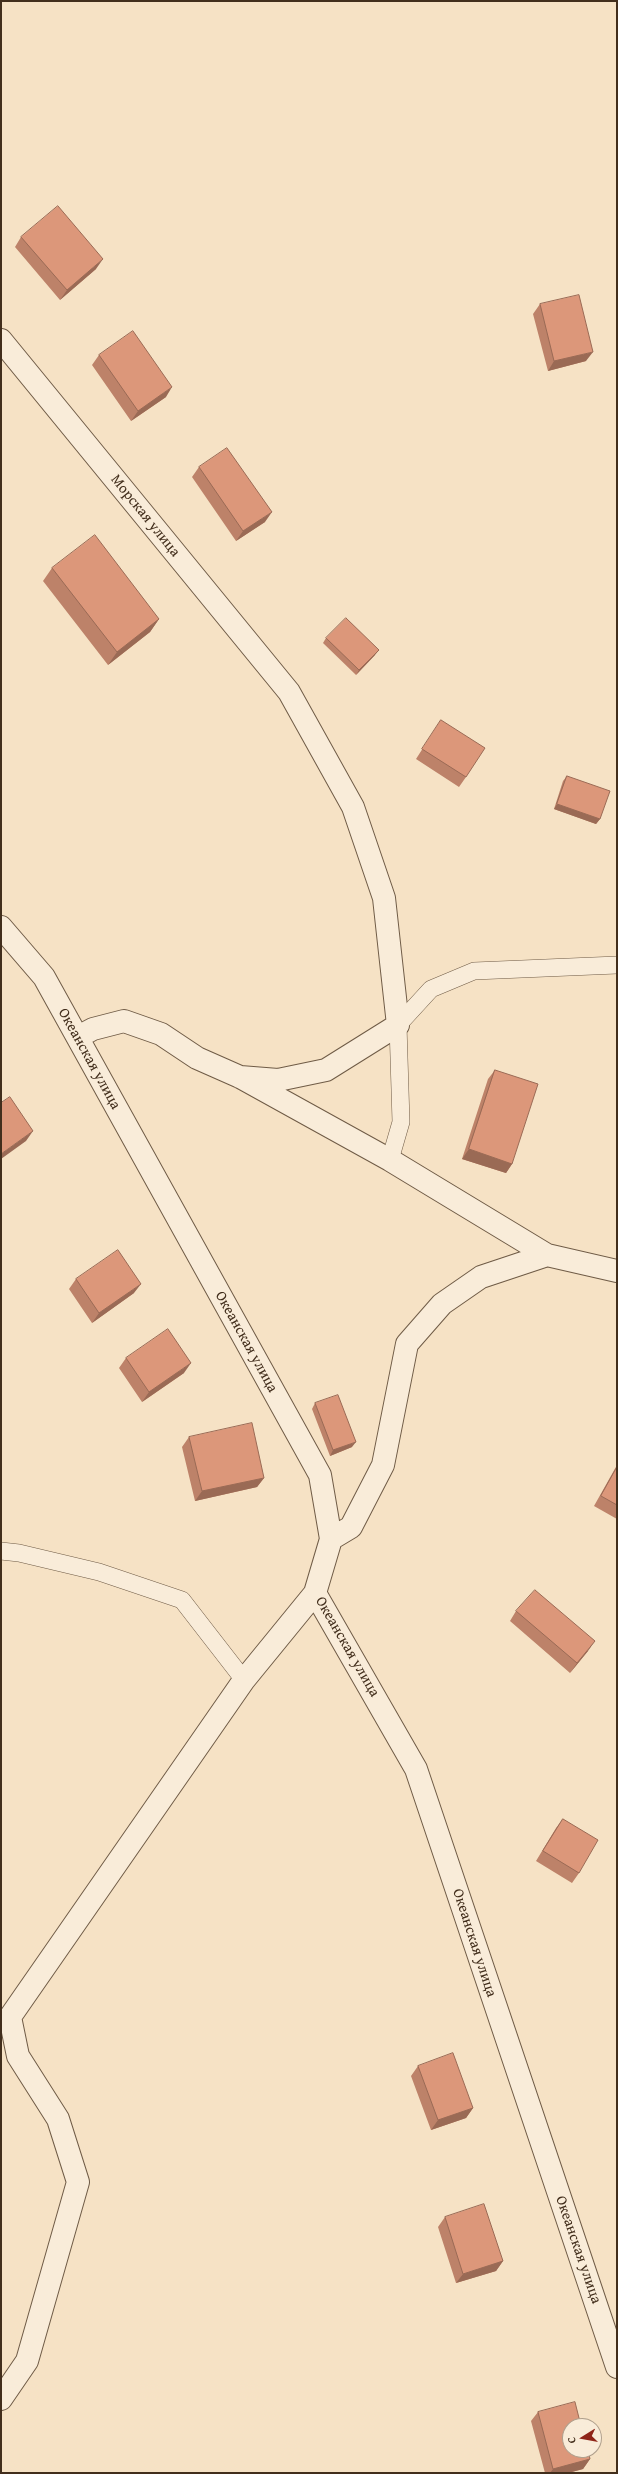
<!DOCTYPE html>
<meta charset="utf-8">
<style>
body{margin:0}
#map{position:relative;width:618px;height:2474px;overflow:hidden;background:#f6e2c5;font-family:"Gentium Book Plus",serif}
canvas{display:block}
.frame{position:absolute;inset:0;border:2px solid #422e1c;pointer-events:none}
.north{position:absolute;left:562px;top:2418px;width:40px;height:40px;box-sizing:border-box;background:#f9ecd9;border:1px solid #b0a08d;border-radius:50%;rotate:259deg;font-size:11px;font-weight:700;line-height:16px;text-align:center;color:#422e1c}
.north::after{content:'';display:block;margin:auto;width:14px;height:18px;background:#8f2418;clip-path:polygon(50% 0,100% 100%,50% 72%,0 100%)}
</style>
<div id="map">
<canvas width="618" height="2474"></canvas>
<div class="frame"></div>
<div class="north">С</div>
</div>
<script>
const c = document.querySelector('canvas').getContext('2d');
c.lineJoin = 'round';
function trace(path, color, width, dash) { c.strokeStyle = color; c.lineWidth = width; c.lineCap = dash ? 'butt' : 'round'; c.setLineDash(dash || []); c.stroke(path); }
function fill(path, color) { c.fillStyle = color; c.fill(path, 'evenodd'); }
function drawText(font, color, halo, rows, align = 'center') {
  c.font = font + ' "Gentium Book Plus",serif'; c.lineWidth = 3; c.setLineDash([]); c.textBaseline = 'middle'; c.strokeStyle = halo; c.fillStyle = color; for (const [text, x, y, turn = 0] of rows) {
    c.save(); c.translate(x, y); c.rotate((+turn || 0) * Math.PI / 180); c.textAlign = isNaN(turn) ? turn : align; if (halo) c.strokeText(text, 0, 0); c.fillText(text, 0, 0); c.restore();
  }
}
const service = new Path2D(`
 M390 1160 401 1122 398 1025 431 989 474 971 617 965
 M1 1551 19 1553 99 1572 182 1600 244 1680`);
const minor = new Path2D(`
 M1 340 289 692 353 807 384 898 398 1025 326 1070 278 1080 240 1077
 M1 927 44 977 320 1475 331 1539 315 1593 416 1769 617 2367
 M78 1037 93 1029 124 1021 161 1034 197 1058 240 1077 390 1160 547 1255
 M331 1539 351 1527 383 1465 407 1344 442 1304 481 1277 547 1255 617 1271
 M1 2399 27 2361 78 2182 58 2119 18 2056 10 2017 244 1680 315 1593`);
trace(service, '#6f5b46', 18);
trace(minor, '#6f5b46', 24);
trace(service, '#f9ecd9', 17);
trace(minor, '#f9ecd9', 22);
fill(new Path2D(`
 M21 237 96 269 60 300 15 247Z
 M540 304 586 361 548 371 533 314Z
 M99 355 166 397 131 421 92 365Z
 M199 467 265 522 236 541 192 477Z
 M52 568 159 619 150 632 108 665 43 581Z
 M326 638 375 655 356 675 323 643Z
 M441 720 466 777 459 787 416 759Z
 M567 776 600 819 596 824 554 809 563 781Z
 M495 1070 512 1164 506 1173 462 1159 488 1079Z
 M76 1279 134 1293 92 1323 69 1289Z
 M126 1358 184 1373 142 1402 119 1368Z
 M315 1403 352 1447 330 1456 312 1409Z
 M189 1437 264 1478 257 1487 195 1501 182 1447Z
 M617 1465V1519L594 1506Z
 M516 1611 588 1651 570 1673 510 1621Z
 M563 1819 579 1873 572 1883 536 1861 556 1828Z
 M418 2066 473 2108 466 2118 431 2130 411 2076Z
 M445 2217 503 2261 496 2271 456 2283 438 2227Z
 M538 2412 590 2459 583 2469 568 2473H545L531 2421Z`), '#bd8269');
fill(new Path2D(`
 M103 259 96 269 60 300 67 290Z
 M593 352 586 361 548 371 554 361Z
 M172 387 166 397 131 421 138 411Z
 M272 512 265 522 236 541 243 531Z
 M159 619 150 632 108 665 117 652Z
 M379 650 375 655 356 675 359 670Z
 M557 804 600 819 596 824 554 809Z
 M33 1131 26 1141 1 1159V1154Z
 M469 1149 512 1164 506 1173 462 1159Z
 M141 1284 134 1293 92 1323 99 1313Z
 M191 1363 184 1373 142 1402 149 1392Z
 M356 1442 352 1447 330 1456 333 1450Z
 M264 1478 257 1487 195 1501 202 1491Z
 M595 1641 588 1651 570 1673 577 1663Z
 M473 2108 466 2118 431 2130 438 2120Z
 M503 2261 496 2271 456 2283 463 2274Z
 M590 2459 583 2469 568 2473H550L553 2469Z`), '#9a6a55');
const building = new Path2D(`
 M58 206 103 259 67 290 21 237Z
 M579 295 593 352 554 361 540 304Z
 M133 331 172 387 138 411 99 355Z
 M227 448 272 512 243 531 199 467Z
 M95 535 159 619 117 652 52 568Z
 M346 618 379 650 359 670 326 638Z
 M441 720 485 748 466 777 422 749Z
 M567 776 610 791 600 819 557 804Z
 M495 1070 538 1084 512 1164 469 1149Z
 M10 1097 33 1131 1 1154V1103Z
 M118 1250 141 1284 99 1313 76 1279Z
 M168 1329 191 1363 149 1392 126 1358Z
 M338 1395 356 1442 333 1450 315 1403Z
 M252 1423 264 1478 202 1491 189 1437Z
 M617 1467V1505L601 1496Z
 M535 1590 595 1641 577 1663 516 1611Z
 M563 1819 598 1840 579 1873 543 1851Z
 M453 2053 473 2108 438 2120 418 2066Z
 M484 2204 503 2261 463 2274 445 2217Z
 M575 2402 581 2426H570V2450H588L590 2459 553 2469 538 2412Z`);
fill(building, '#dc977a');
trace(building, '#9a6a55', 1);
drawText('15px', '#422e1c', '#f9ecd9', [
 ["Морская улица",145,516,51],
 ["Океанская улица",89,1059,61],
 ["Океанская улица",246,1342,61],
 ["Океанская улица",347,1647,60],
 ["Океанская улица",474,1943,72],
 ["Океанская улица",578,2250,71]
]);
</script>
